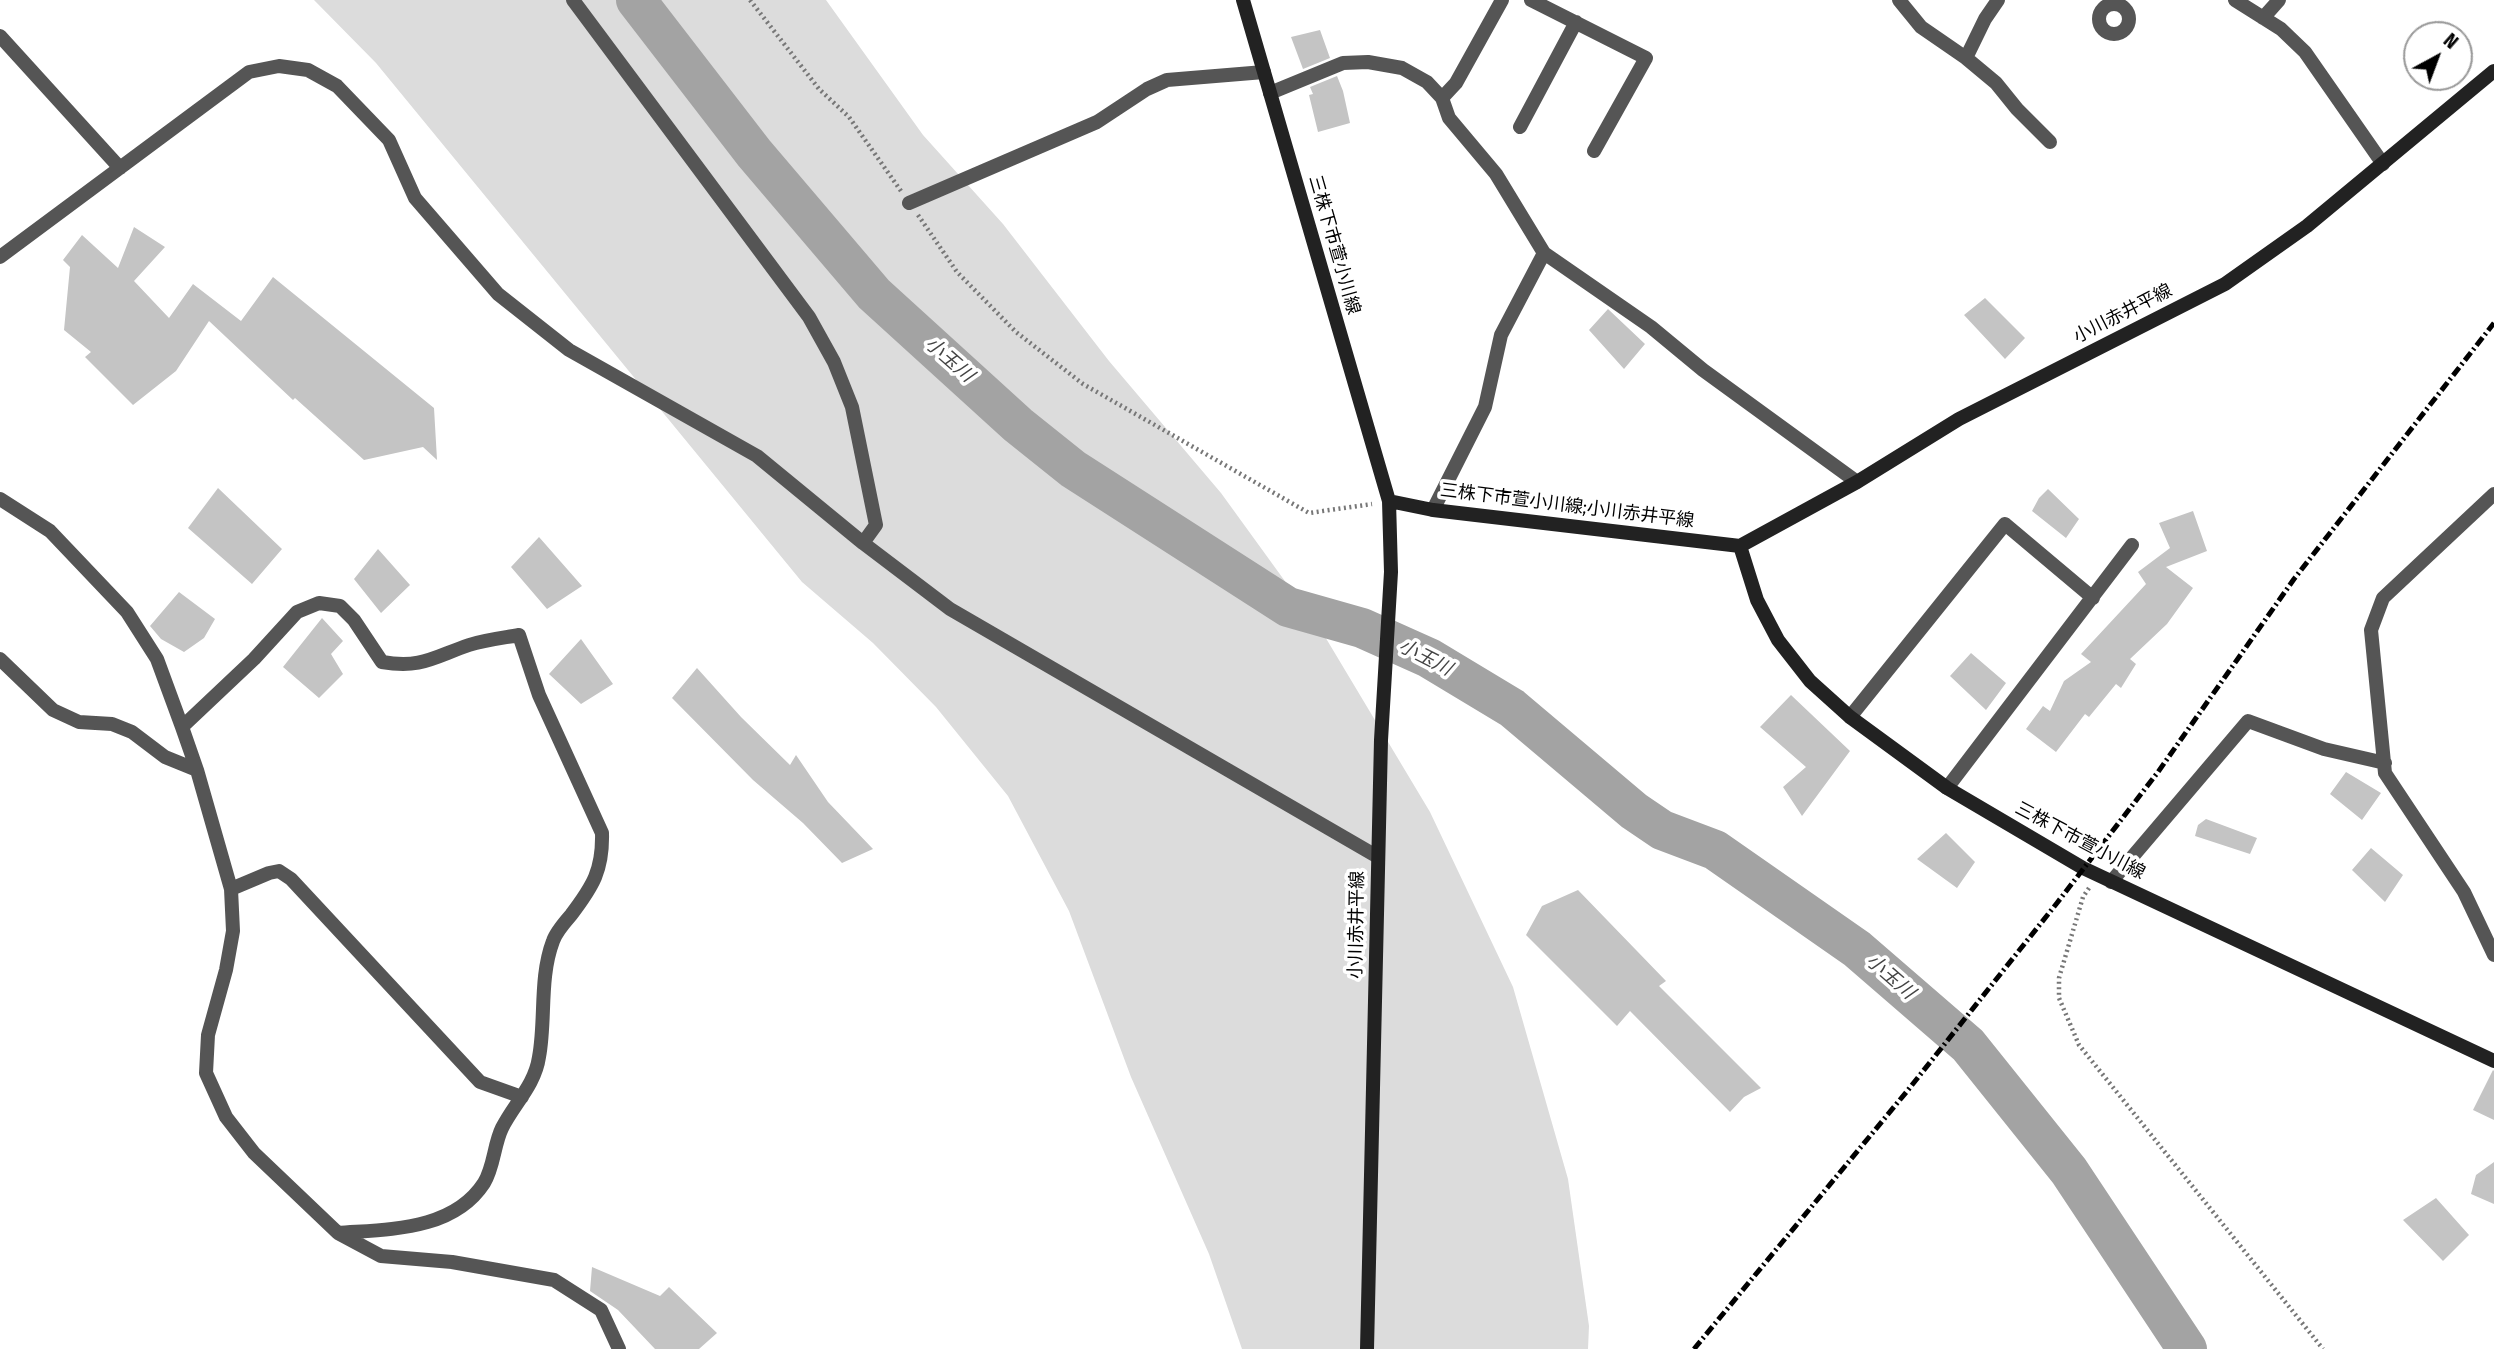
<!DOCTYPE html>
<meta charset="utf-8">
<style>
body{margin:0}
#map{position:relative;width:2494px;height:1349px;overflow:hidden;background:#fff;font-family:"Fira Sans Condensed",sans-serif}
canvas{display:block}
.north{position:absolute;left:2403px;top:21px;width:70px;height:70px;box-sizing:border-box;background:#fff;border:2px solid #999;border-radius:50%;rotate:41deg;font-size:19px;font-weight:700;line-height:28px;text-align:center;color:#000}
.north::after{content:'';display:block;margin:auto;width:24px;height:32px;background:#000;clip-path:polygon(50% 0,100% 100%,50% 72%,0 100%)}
</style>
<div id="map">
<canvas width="2494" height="1349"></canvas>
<div class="north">N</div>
</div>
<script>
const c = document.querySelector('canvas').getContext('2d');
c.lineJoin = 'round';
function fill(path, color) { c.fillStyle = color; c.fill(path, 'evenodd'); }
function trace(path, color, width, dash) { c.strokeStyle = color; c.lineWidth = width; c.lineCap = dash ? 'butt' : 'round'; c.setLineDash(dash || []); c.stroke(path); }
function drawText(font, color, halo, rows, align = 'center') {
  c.font = font + ' "Fira Sans Condensed","Noto Sans JP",sans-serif'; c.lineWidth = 7; c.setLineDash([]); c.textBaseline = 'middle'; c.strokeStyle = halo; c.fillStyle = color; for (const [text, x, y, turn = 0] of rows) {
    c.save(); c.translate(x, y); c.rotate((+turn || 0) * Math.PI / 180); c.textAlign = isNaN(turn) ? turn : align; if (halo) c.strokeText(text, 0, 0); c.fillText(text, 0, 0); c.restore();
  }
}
fill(new Path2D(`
 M314 0H826L923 135 1003 224 1109 361 1221 493 1324 635 1430 812 1513 987 1568 1179 1589 1326 1588 1349H1242L1209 1254 1131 1077 1069 911 1008 796 936 707 873 643 802 582 376 63Z`), '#dcdcdc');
trace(new Path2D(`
 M636 0 754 153 874 294 1018 425 1073 469 1288 607 1362 628 1429 658 1512 708 1634 811 1662 830 1715 850 1857 949 1968 1045 2069 1171 2187 1349`), '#a3a3a3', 40);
fill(new Path2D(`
 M1320 30 1330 58 1303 69 1291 37Z
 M1337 76 1343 91 1350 123 1318 132 1309 95 1313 94 1310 87Z
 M134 227 165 247 134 281 169 318 193 284 241 321 273 277 434 408 437 460 423 447 364 460 295 398 293 400 209 321 176 371 133 405 85 357 91 352 64 330 70 267 63 260 82 235 118 268Z
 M1985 298 2025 338 2005 359 1964 315Z
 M1608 309 1645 344 1624 369 1589 330Z
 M218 488 282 549 252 584 188 528Z
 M2048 489 2079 519 2066 538 2032 511 2039 498Z
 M2193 511 2207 551 2166 567 2193 588 2167 624 2130 659 2136 664 2121 688 2116 684 2089 717 2085 714 2056 752 2026 729 2043 706 2050 711 2064 681 2091 662 2081 654 2146 584 2138 572 2170 548 2159 523Z
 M539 537 582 586 547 609 511 567Z
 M378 549 410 585 381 613 354 579Z
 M179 592 215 619 204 638 184 652 161 639 150 626Z
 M322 618 343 641 331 654 343 674 319 698 283 667Z
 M581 639 613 684 581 704 549 674Z
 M1971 653 2006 683 1986 710 1950 676Z
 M697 668 741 717 790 765 796 755 828 802 873 849 842 863 803 823 753 780 672 698Z
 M1791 695 1850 751 1802 816 1783 787 1806 767 1760 727Z
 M2346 772 2381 793 2362 820 2330 794Z
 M2206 819 2257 838 2250 854 2195 836 2198 825Z
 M1946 833 1975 862 1957 888 1917 859Z
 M2371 848 2403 875 2385 902 2352 870Z
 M1578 890 1666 981 1659 986 1761 1088 1744 1097 1730 1112 1630 1011 1617 1026 1526 935 1542 906Z
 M2493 1070 2494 1071V1120L2473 1110Z
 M2494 1162V1204L2471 1194 2476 1175Z
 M2436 1198 2469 1235 2443 1261 2403 1220Z
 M592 1267 660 1296 669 1287 717 1333 699 1349H655L618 1310 590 1291Z`), '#c4c4c4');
trace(new Path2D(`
 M750 0 819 89 849 117 901 191
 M918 215 957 272 1016 332 1083 384 1309 513 1372 504
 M2089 888 2083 897 2059 978V998L2079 1045 2323 1349`), '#777', 4.5, [2, 3.5]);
trace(new Path2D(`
 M573 0 809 317 834 362 852 407 876 525 863 543
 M1531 0 1646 58 1594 151
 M1899 0 1921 27 1966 58 1985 19 1998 0
 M2235 0 2281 29 2305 52 2383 164
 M2099 19a15 15 0 1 1 30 0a15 15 0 1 1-30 0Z
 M2263 18 2279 0
 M0 36 120 168
 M1966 58 1996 83 2017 109 2050 142
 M1270 93 1343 63 1368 62 1402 68 1427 82 1442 98 1449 118 1496 174 1544 253 1651 327 1703 370 1857 482
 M1442 98 1456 83 1502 0
 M1520 127 1576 22
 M909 203 1097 122 1147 89 1167 80 1264 72
 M0 257 249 72 279 66 308 70 337 86 389 140 415 198 498 294 569 350 757 456 863 543 950 609 1378 857
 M2494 494 2383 598 2371 630 2385 773 2464 892 2494 955
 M0 499 50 531 127 612 157 659 182 727 197 770 231 889 233 931 226 970 208 1035 206 1073 226 1117 254 1153 338 1233 381 1256 452 1262 554 1280 601 1310 619 1349
 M1433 510 1485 407 1501 335 1544 253
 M0 659 53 710 79 722 112 724 132 732 165 757 197 770
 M1850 717 2005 524 2093 598
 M182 727 254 659 297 612 319 603 340 606 354 620 382 662C421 669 434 657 469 645 484 640 502 638 519 635L539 695 602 833C603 870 593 886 571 915 564 923 556 932 553 941 539 978 546 1020 539 1057 535 1085 514 1104 502 1128 494 1144 494 1167 484 1183 453 1231 388 1229 338 1233
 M1947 788 2132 545
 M2111 882 2248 721 2324 749 2385 763
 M231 889 269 873 279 871 291 879 480 1082 522 1097`), '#555', 14);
trace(new Path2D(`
 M1243 0 1389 501 1391 572 1381 740 1367 1349
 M1389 501 1433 510 1740 546
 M1740 546 1757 600 1778 640 1810 681 1850 717 1947 788 2083 868 2494 1061
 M1740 546 1857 482 1959 419 2225 284 2307 226 2494 71`), '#222', 14);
trace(new Path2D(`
 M1694 1349 1908 1090 2057 903 2158 772 2294 579 2494 323`), '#000', 5, [10, 3.5, 2, 3.5]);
drawText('18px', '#000', '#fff', [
 ["三株下市萱小川線",1334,245,74],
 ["小川赤井平線",2123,314,-27],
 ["三株下市萱小川線;小川赤井平線",1567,506,7],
 ["三株下市萱小川線",2080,841,28],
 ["小川赤井平線",1357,925,-89]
]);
drawText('italic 19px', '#444', '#fff', [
 ["小玉川",949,360,41],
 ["小玉川",1425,658,27],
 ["小玉川",1890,977,41]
]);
</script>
